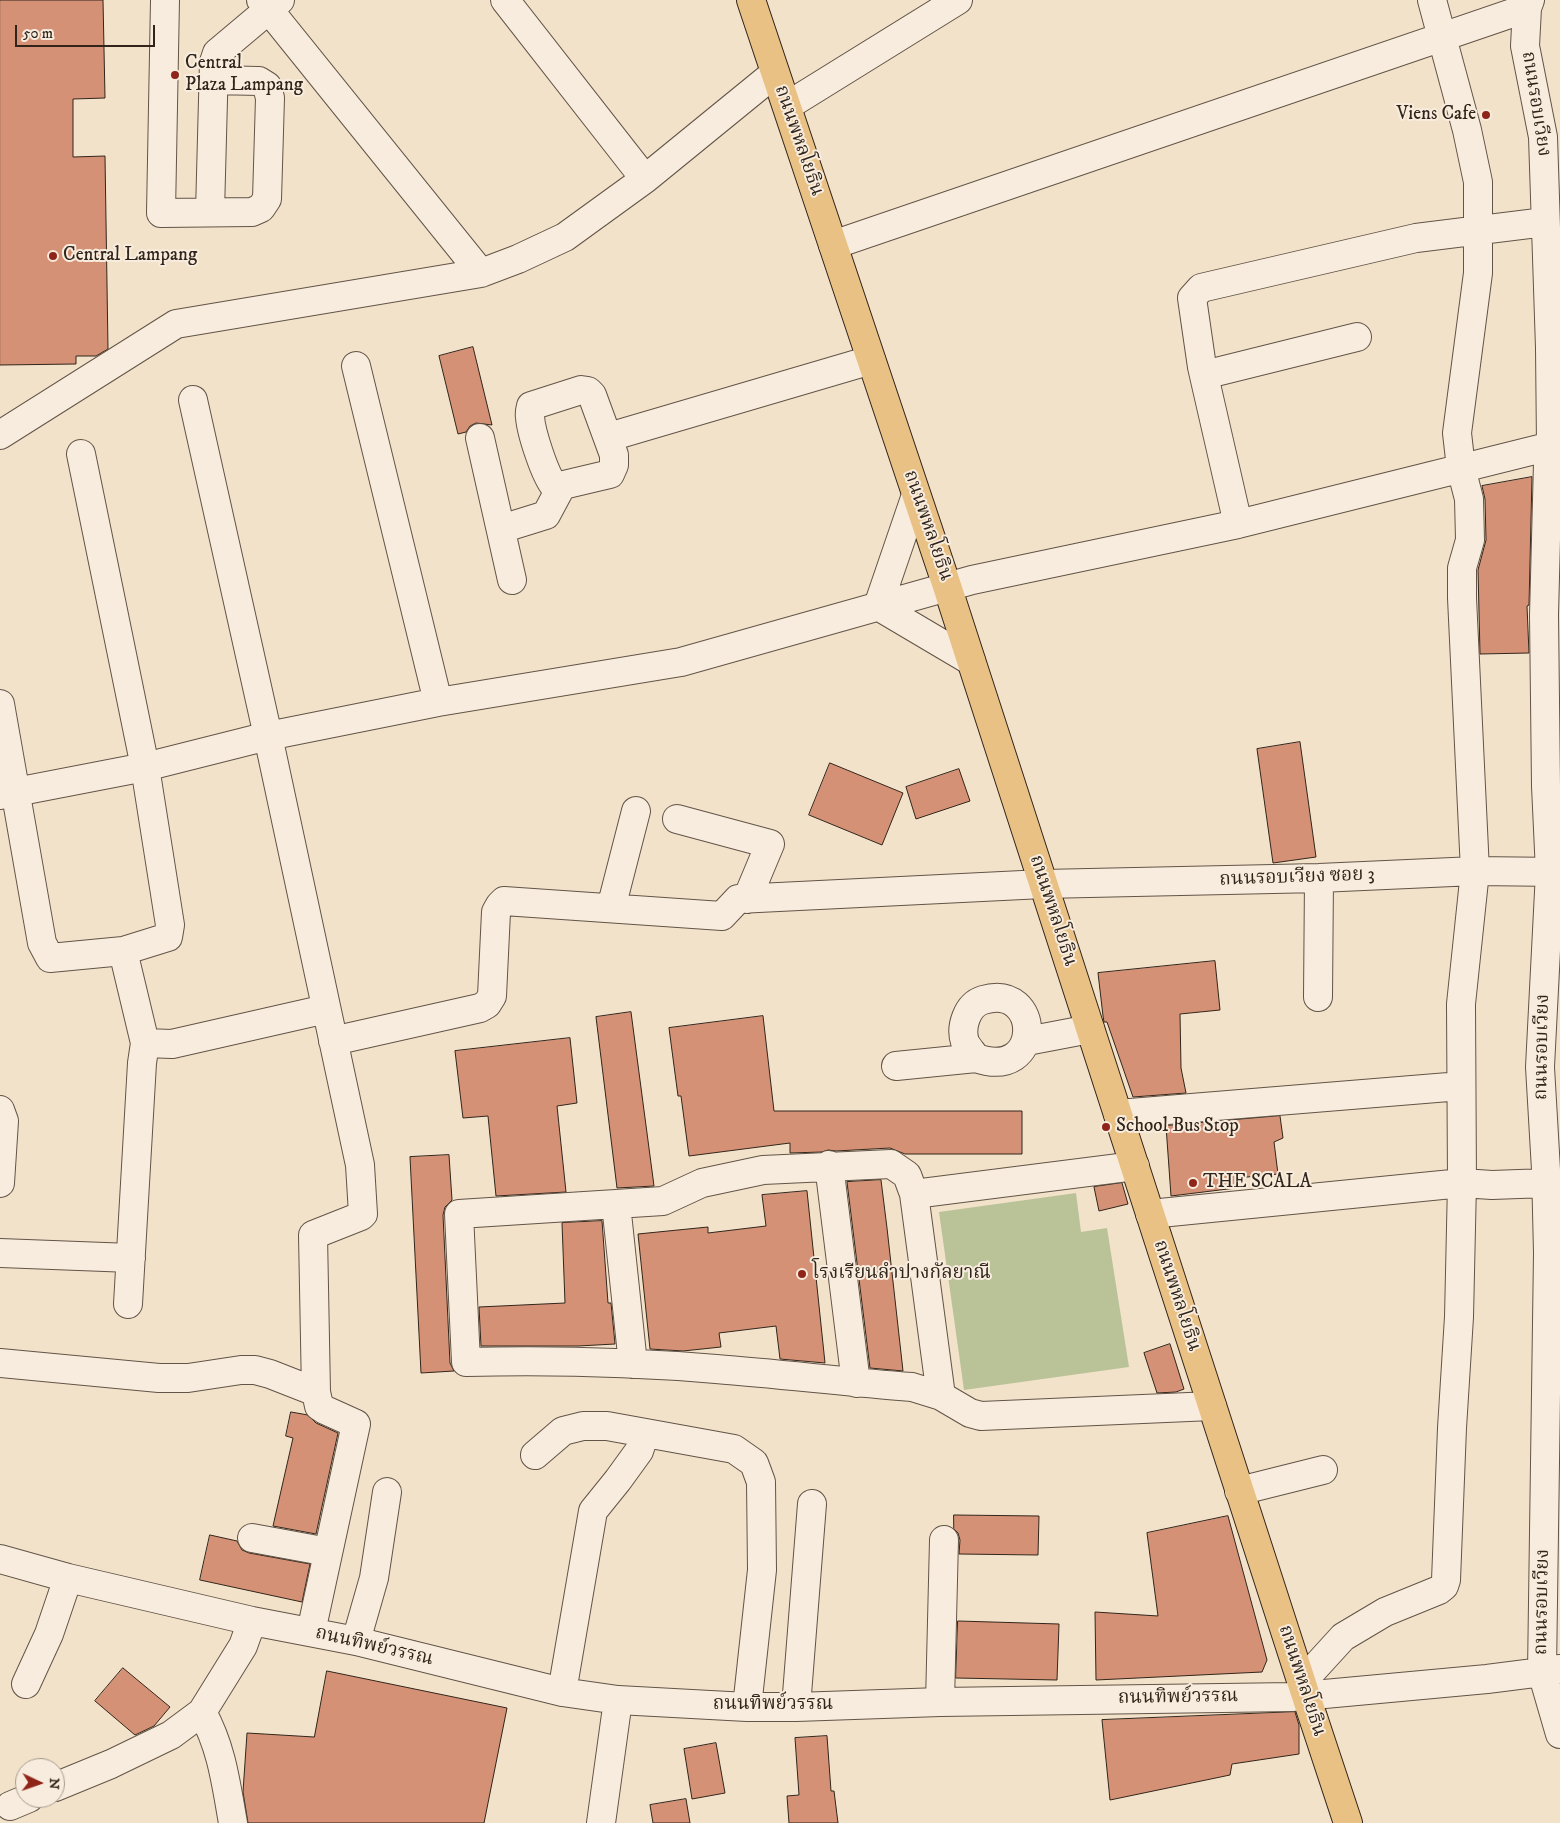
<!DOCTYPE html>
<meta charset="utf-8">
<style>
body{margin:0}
#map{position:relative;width:1560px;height:1823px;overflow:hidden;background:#f3e2ca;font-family:"IM FELL DW Pica",serif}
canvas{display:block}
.north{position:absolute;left:15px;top:1758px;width:50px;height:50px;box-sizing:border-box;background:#f7ecdd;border:1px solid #a89c8f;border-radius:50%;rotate:93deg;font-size:14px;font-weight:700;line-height:20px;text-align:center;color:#31251b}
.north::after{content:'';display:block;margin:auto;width:18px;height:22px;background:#8f2418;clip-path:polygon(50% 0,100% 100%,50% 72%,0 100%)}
.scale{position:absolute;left:15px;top:25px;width:140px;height:22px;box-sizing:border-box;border:2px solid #31251b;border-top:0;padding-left:6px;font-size:15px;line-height:18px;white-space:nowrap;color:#31251b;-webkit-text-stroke:4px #f7ecdd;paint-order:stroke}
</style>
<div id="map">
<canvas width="1560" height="1823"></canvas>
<div class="north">N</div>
<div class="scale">50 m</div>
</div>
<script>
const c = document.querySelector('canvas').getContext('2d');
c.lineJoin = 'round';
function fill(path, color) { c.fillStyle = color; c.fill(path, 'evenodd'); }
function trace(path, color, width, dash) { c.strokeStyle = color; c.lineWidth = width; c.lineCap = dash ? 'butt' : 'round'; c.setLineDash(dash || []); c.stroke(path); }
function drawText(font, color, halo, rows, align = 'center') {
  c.font = font + ' "IM FELL DW Pica","Noto Serif Thai",serif'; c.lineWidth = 4; c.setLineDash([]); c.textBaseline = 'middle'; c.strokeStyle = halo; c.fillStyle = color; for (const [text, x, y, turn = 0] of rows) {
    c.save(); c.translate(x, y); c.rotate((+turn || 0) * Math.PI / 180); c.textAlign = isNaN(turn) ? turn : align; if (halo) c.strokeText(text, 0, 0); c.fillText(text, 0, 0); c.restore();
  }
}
fill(new Path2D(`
 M1076 1193 1081 1232 1107 1228 1129 1367 964 1390 939 1212Z`), '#bac398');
const building = new Path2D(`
 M0 0H103L105 98 73 99V157L105 156 108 349 96 356H76V364L0 365Z
 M473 347 492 425 476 423 470 426 466 432 458 434 439 356Z
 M1532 477 1529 605 1527 606 1529 653 1480 654 1478 570 1486 540 1485 499 1482 486Z
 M1300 742 1316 857 1273 863 1257 749Z
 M830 763 903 793 882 845 809 815Z
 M959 769 970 801 916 819 906 787Z
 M1215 961 1220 1010 1180 1014 1181 1068 1186 1093 1133 1097 1107 1022H1104L1103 1016 1098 973Z
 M631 1012 654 1186 617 1188 596 1017Z
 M763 1016 774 1111H1022V1154H905L890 1148 836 1151 828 1150 822 1152 790 1153V1143L689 1156 681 1096H678L669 1028Z
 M570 1038 577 1103 557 1106 566 1192 496 1196 488 1116 463 1118 455 1051Z
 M1280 1116 1283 1138 1274 1142 1278 1174 1237 1178 1236 1188 1171 1196 1166 1126Z
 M449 1155 452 1200 445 1207 443 1215 450 1363 454 1371 421 1373 410 1157Z
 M881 1180 887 1228 903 1371 870 1368 847 1182Z
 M1122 1183 1128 1204 1099 1211 1094 1187Z
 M807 1191 825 1363 780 1359 776 1326 719 1333 721 1347 683 1351 650 1349 638 1234 708 1227V1233L766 1226 762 1195Z
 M602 1221 608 1303H611L615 1344 578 1346H481L479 1307 565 1303 562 1223Z
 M1170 1344 1184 1389 1176 1392 1157 1393 1144 1353Z
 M291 1412 308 1415 316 1423 338 1433 316 1534 273 1526 293 1438 286 1436Z
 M954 1515 1039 1516 1038 1555 959 1554 960 1540 958 1533 954 1529Z
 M1228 1516 1267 1660 1262 1672 1096 1680 1095 1612 1158 1616 1147 1533Z
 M210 1535 237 1541 242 1550 249 1553 310 1564 302 1602 200 1580Z
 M958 1621 1059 1624 1057 1680 956 1678Z
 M123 1668 170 1707 154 1726 135 1735 95 1701Z
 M327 1671 507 1708 484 1823H248L243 1792 247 1733 314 1737Z
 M1295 1712 1299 1725V1754L1232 1764 1230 1775 1110 1800 1102 1720Z
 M827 1736 831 1791H834L838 1823H789L787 1796 799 1795 795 1738Z
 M716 1743 725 1793 692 1799 684 1749Z
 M686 1799 690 1823H653L650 1805Z`);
fill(building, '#d59175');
trace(building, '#31251b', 1);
const minor = new Path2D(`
 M165 0 161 213 252 212 261 208 267 199 270 98 267 86 259 81 213 80
 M261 0 481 273 518 259 565 237 645 179 775 73
 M505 0 645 179
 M1530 0 1527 8 1525 46 1543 137 1550 348 1551 446 1548 462 1544 615 1546 786 1550 872 1540 1067 1546 1170 1548 1253 1542 1672 1560 1734
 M787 106 958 0
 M210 212 214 62 217 53 280 0
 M833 245 1527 8
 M356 366 438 702
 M1204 375 1357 337
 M581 390 588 391 592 395 614 455V465L610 474 555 487C545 476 531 432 530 417 529 414 530 410 531 406Z
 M0 435 176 324 481 273
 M609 437 871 360
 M480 438 512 580
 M916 495 878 606 971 661
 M1238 524 1202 367 1192 298 1201 288 1416 238 1545 222
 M501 529 546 515 561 487
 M0 704 42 943 50 958 123 951 168 937 170 925 145 767 81 454
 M0 795 145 767 268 736 438 702 681 662 972 580 1238 524 1551 446H1560
 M677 819 770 844 747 899
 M611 908 636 811
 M123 951 145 1043 142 1063 128 1304
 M1318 997 1319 878
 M333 1041 480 1008 487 1004 492 996 496 912 500 905 504 901 722 916 738 899 1043 884 1319 878 1475 871 1560 872
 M1027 1041 1090 1029
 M145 1043 172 1044 326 1009
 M896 1066 976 1058C1044 1082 1042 982 983 1000 967 1005 960 1027 965 1042 967 1047 973 1053 976 1058
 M0 1110 4 1121 0 1183
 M1118 1114 1461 1086
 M829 1165 856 1383
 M1135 1166 914 1194 907 1175 891 1164 763 1170 702 1183 663 1201 459 1214 466 1362C549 1360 633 1362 716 1369 781 1374 846 1382 912 1387L941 1396 970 1413 981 1416 1212 1406
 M914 1194 941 1396
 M616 1204 633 1364
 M1150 1214 1462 1183 1492 1185 1546 1183
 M0 1253 131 1258
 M0 1363 159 1378H188L241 1370H255L270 1374 316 1392 313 1235 361 1216 363 1214 360 1165 268 736 193 400
 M535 1455 563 1431 583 1426H607L734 1449 754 1463 761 1482 762 1570 747 1707
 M1239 1491 1323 1470
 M252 1538 328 1552
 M0 1559 68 1578 252 1621 356 1641 562 1692 618 1700 747 1707H796L940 1702 1292 1697 1487 1679 1542 1672 1559 1669
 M311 1632 356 1424 325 1410 319 1406 316 1392
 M356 1641 374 1578 387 1492
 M1301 1683 1343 1637 1385 1612 1439 1590 1444 1586 1446 1580 1452 1428 1459 1317 1462 1183 1461 1004 1475 871 1462 598V568L1470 540 1469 499 1461 468 1457 433 1478 273V182L1467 130 1432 0
 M26 1684 49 1634 68 1578
 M562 1692 593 1511 618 1480 639 1451 645 1433
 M940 1702 944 1540
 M796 1707 812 1504
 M202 1712C222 1748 226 1784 233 1823
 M55 1787 111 1764 171 1735 202 1712 243 1646 252 1621
 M10 1806 29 1798
 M601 1823 618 1700`);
const major = new Path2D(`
 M751 0 947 586 1306 1696 1348 1823`);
trace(minor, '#625447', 30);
trace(major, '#31251b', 30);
trace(minor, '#f7ecdd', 28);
trace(major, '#eac185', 28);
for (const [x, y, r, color] of [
 [175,75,5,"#8f2418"],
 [1486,115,5,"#8f2418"],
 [53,256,5,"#8f2418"],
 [1106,1127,5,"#8f2418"],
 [1193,1183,5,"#8f2418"],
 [802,1274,5,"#8f2418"]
]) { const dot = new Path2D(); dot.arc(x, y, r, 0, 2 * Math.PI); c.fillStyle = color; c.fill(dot); trace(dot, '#f7ecdd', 2); }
drawText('19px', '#31251b', '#f7ecdd', [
 ["Central",185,64],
 ["Plaza Lampang",185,86],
 ["Viens Cafe",1476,115,"right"],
 ["Central Lampang",63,256],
 ["School Bus Stop",1116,1127],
 ["THE SCALA",1203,1183],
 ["โรงเรียนลำปางกัลยาณี",812,1274]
], 'left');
drawText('19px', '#31251b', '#f7ecdd', [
 ["ถนนรอบเวียง",1535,104,81],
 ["ถนนพหลโยธิน",798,141,71],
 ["ถนนพหลโยธิน",927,526,71],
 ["ถนนรอบเวียง ซอย 3",1297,878,-2],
 ["ถนนพหลโยธิน",1052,911,72],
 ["ถนนรอบเวียง",1543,1047,-89],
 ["ถนนพหลโยธิน",1176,1296,72],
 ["ถนนรอบเวียง",1543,1602,-89],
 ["ถนนทิพย์วรรณ",374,1647,13],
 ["ถนนพหลโยธิน",1301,1681,72],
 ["ถนนทิพย์วรรณ",1178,1698,-1],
 ["ถนนทิพย์วรรณ",773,1705]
]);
</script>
